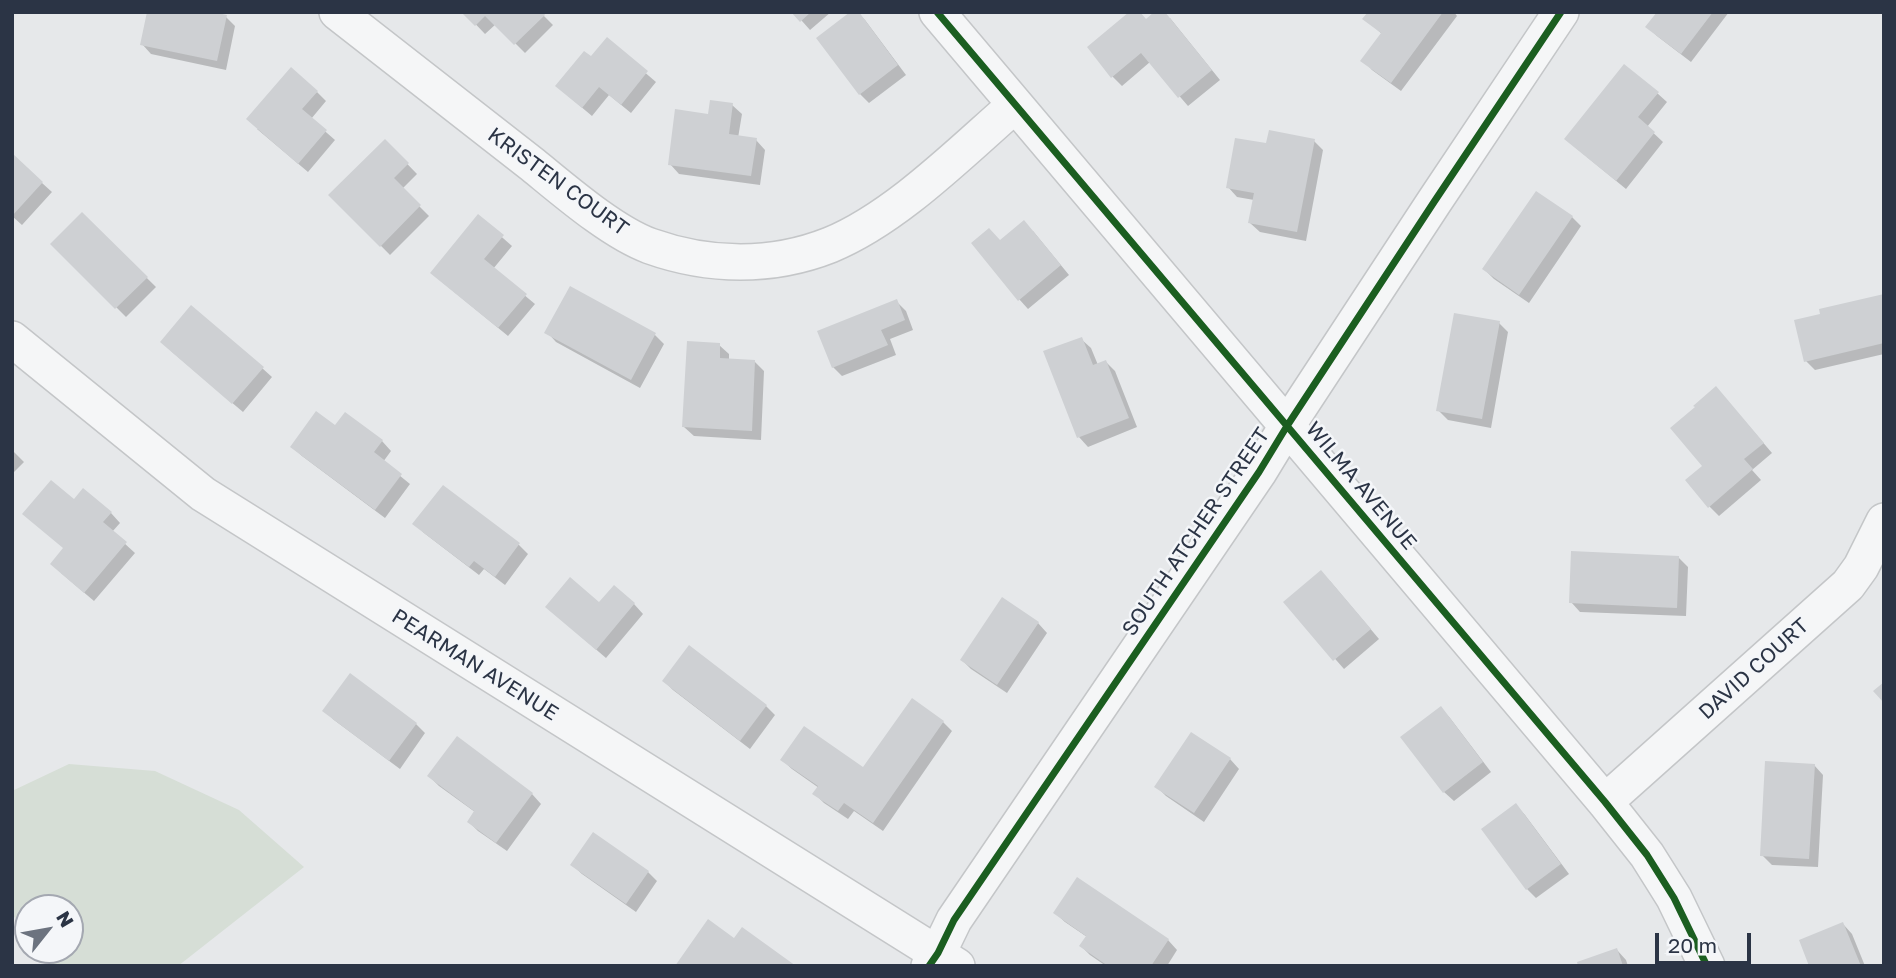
<!DOCTYPE html>
<style>
body{margin:0}
#map{position:relative;width:1896px;height:978px;overflow:hidden;background:#e6e8ea;font-family:"Golos Text",sans-serif}
canvas{display:block}
.frame{position:absolute;inset:0;border:14px solid #2b3445;pointer-events:none}
.north{position:absolute;left:14px;top:894px;width:70px;height:70px;box-sizing:border-box;background:#f4f6f9;border:2px solid #a4a8b1;border-radius:50%;rotate:59deg;font-size:19px;font-weight:700;line-height:28px;text-align:center;color:#2b3445}
.north::after{content:'';display:block;margin:auto;width:24px;height:32px;background:#6c737f;clip-path:polygon(50% 0,100% 100%,50% 72%,0 100%)}
.scale{position:absolute;left:1655px;top:933px;width:96px;height:32px;box-sizing:border-box;border:4px solid #2b3445;border-top:0;padding-left:9px;font-size:21px;line-height:24px;white-space:nowrap;color:#2b3445;-webkit-text-stroke:5px #f4f6f9;paint-order:stroke}
</style>
<div id="map">
<canvas width="1896" height="978"></canvas>
<div class="frame"></div>
<div class="north">N</div>
<div class="scale">20 m</div>
</div>
<script>
const c = document.querySelector('canvas').getContext('2d');
c.lineJoin = 'round';
function fill(path, color) { c.fillStyle = color; c.fill(path, 'evenodd'); }
function trace(path, color, width, dash) { c.strokeStyle = color; c.lineWidth = width; c.lineCap = dash ? 'butt' : 'round'; c.setLineDash(dash || []); c.stroke(path); }
function drawText(font, color, halo, rows, align = 'center') {
  c.font = font + ' "Golos Text",sans-serif'; c.lineWidth = 5; c.setLineDash([]); c.textBaseline = 'middle'; c.strokeStyle = halo; c.fillStyle = color; for (const [text, x, y, turn = 0] of rows) {
    c.save(); c.translate(x, y); c.rotate((+turn || 0) * Math.PI / 180); c.textAlign = isNaN(turn) ? turn : align; if (halo) c.strokeText(text, 0, 0); c.fillText(text, 0, 0); c.restore();
  }
}
fill(new Path2D(`
 M69 764 155 771 239 810 304 867 178 966H50L39 950H70V908H28V935L12 914V791Z`), '#d6ded6');
fill(new Path2D(`
 M464 12H540L553 25 525 53 496 24 485 34Z
 M794 12H831L810 30Z
 M857 12 865 20 906 75 869 103 860 94Z
 M1370 12H1454L1457 16 1401 91 1372 70 1363 60 1382 34 1365 19Z
 M1659 12H1729L1691 62 1657 36 1648 27Z
 M226 17 235 26 226 70 151 54 142 44Z
 M1170 18 1220 80 1188 106 1150 62 1122 86 1112 76 1147 21Z
 M607 40 656 82 631 113 609 95 592 116 567 95Z
 M317 92 326 101 311 119 335 140 308 172 257 129Z
 M1657 93 1667 102 1647 127 1663 142 1626 189 1576 148Z
 M732 105 742 114 738 138 756 140 765 150 760 185 679 174 670 164 710 116Z
 M385 141 417 174 402 189 429 216 390 255 331 195Z
 M1314 141 1323 150 1306 241 1260 232 1250 223 1254 200 1237 197 1228 187 1268 145Z
 M12 156 52 192 22 225 12 216Z
 M82 214 156 287 126 317 53 244Z
 M479 217 512 246 493 269 535 304 508 336 442 282Z
 M1572 217 1581 226 1529 303 1494 279 1484 269Z
 M1033 231 1069 275 1028 309 1019 299 1000 241Z
 M1884 296V354L1815 370 1806 361Z
 M896 301 906 311 913 330 890 339 896 355 842 376 833 367Z
 M1499 323 1508 332 1491 428 1448 420 1438 410Z
 M547 332 654 334 664 344 640 388 556 342Z
 M1081 339 1091 348 1098 365 1106 362 1115 371 1137 427 1088 447 1079 437Z
 M719 345 729 354V360L754 361 764 371 761 440 694 436 684 427Z
 M171 351 262 368 272 377 243 412Z
 M1725 398 1772 453 1752 470 1761 480 1719 516 1709 506 1705 466Z
 M336 427 382 441 391 451 383 462 410 484 385 518 302 456 292 447Z
 M12 450 24 462 12 474Z
 M74 502 111 513 120 523 112 532 135 553 94 601 61 573 64 549Z
 M415 524 519 545 528 554 505 585 484 569 479 575 424 533Z
 M1678 557 1688 567 1686 616 1580 612 1571 602Z
 M1330 581 1379 639 1344 669 1286 603Z
 M599 604H634L643 614 606 658 557 616Z
 M1038 623 1047 633 1007 693 971 669 962 660Z
 M664 681 766 706 775 715 750 749 673 690Z
 M1441 708 1450 718 1491 772 1454 801 1444 792Z
 M324 710 416 724 425 733 400 769 334 720Z
 M943 722 952 731 883 831 854 811 848 819 824 803 814 793 819 788 792 769 782 760 863 770Z
 M1230 759 1239 769 1204 822 1166 796 1157 787Z
 M1814 765 1823 775 1818 867 1772 865 1762 855Z
 M429 776 532 794 541 804 507 851 478 831 469 822 475 812 439 786Z
 M1516 805 1525 815 1569 874 1536 898 1527 889Z
 M572 865 648 872 657 881 636 912 582 874Z
 M1055 913 1168 940 1177 950 1167 966H1106L1090 955 1081 946 1087 937 1065 922Z
 M1843 924 1852 934 1865 966H1811Z
 M1617 950 1626 960 1628 966H1580Z`), '#0003');
fill(new Path2D(`
 M147 12H213L227 15 217 61 140 45Z
 M461 12H543L545 15 514 45 485 16 475 26Z
 M791 12H811L800 22Z
 M850 12H859L898 65 859 95 816 38Z
 M1129 12H1140L1146 19 1154 12H1165L1212 70 1178 98 1141 53 1111 78 1087 47Z
 M1368 12H1443L1391 83 1360 61 1381 33 1362 19Z
 M1657 12H1713L1681 54 1645 27Z
 M607 37 648 71 621 105 599 87 582 108 555 86 584 51 591 56Z
 M1624 64 1659 92 1638 117 1655 132 1616 181 1564 139Z
 M291 67 318 91 302 109 327 130 298 164 246 119Z
 M710 100 733 103 729 134 757 138 751 176 668 165 675 109 708 114Z
 M1269 130 1315 139 1297 232 1248 223 1254 193 1226 188 1235 138 1266 143Z
 M385 139 409 163 394 178 421 205 380 247 328 195Z
 M12 153 43 182 12 216Z
 M1536 191 1573 216 1519 295 1482 269Z
 M82 212 148 277 115 309 50 244Z
 M478 214 504 235 484 259 527 294 498 328 430 273Z
 M1024 220 1061 265 1018 301 971 243 989 228 1000 240Z
 M570 286 656 333 631 380 544 333Z
 M1884 294V343L1804 362 1794 320 1820 314 1819 309Z
 M897 299 905 320 881 330 888 345 832 368 817 331Z
 M191 305 264 367 232 404 160 342Z
 M1454 313 1500 321 1482 419 1436 411Z
 M1082 337 1093 365 1106 360 1129 418 1077 438 1043 351Z
 M687 341 720 343V358L755 360 752 431 682 427Z
 M1716 386 1764 443 1744 459 1753 469 1708 508 1685 480 1702 466 1670 428 1695 407 1693 406Z
 M316 411 335 425 345 412 383 440 374 452 402 474 375 510 290 447Z
 M51 480 74 499 83 488 112 512 103 522 127 542 84 593 50 564 63 548 22 514Z
 M443 485 520 543 495 577 474 561 469 567 412 524Z
 M1571 551 1679 556 1677 608 1569 603Z
 M1321 570 1371 629 1333 661 1283 602Z
 M570 577 599 602 614 585 635 603 596 650 545 607Z
 M1002 597 1039 622 997 685 960 660Z
 M689 645 767 705 740 741 662 681Z
 M350 673 417 723 389 761 322 711Z
 M1884 682V703L1873 691Z
 M912 698 944 721 873 823 844 803 838 811 812 794 818 786 780 760 804 726 863 767Z
 M1441 706 1483 762 1443 793 1400 737Z
 M1191 732 1231 758 1194 813 1154 787Z
 M457 736 533 793 496 843 467 822 474 811 427 776Z
 M1765 761 1815 764 1809 859 1760 856Z
 M1516 803 1561 864 1526 890 1481 829Z
 M593 832 649 871 626 904 570 865Z
 M1077 877 1169 939 1151 966H1108L1079 946 1086 936 1053 913Z
 M708 919 734 938 742 927 796 966H675Z
 M1843 922 1861 966H1809L1799 940Z
 M1617 948 1623 966H1578L1577 962Z`), '#ced0d3');
const minor = new Path2D(`
 M337 12C402 63 467 114 533 165 565 191 612 232 650 246 709 267 772 268 830 245 896 218 961 152 1015 105
 M937 12 1605 802 1647 855 1674 898 1707 966
 M12 339 203 494 957 966
 M1605 802 1848 585 1861 567 1884 521
 M929 966 938 953 954 920 1259 472 1287 426 1434 202 1561 12`);
trace(minor, '#c4c6c8', 38);
trace(minor, '#f5f6f7', 35);
trace(new Path2D(`
 M937 12 1605 802 1647 855 1674 898 1707 966
 M929 966 938 953 954 920 1259 472 1287 426 1434 202 1561 12`), '#1b5e20', 7);
drawText('21px', '#2b3445', '#f4f6f9', [
 ["KRISTEN COURT",558,182,36],
 ["WILMA AVENUE",1361,486,50],
 ["SOUTH ATCHER STREET",1196,532,-56],
 ["PEARMAN AVENUE",475,665,32],
 ["DAVID COURT",1754,669,-42]
]);
</script>
